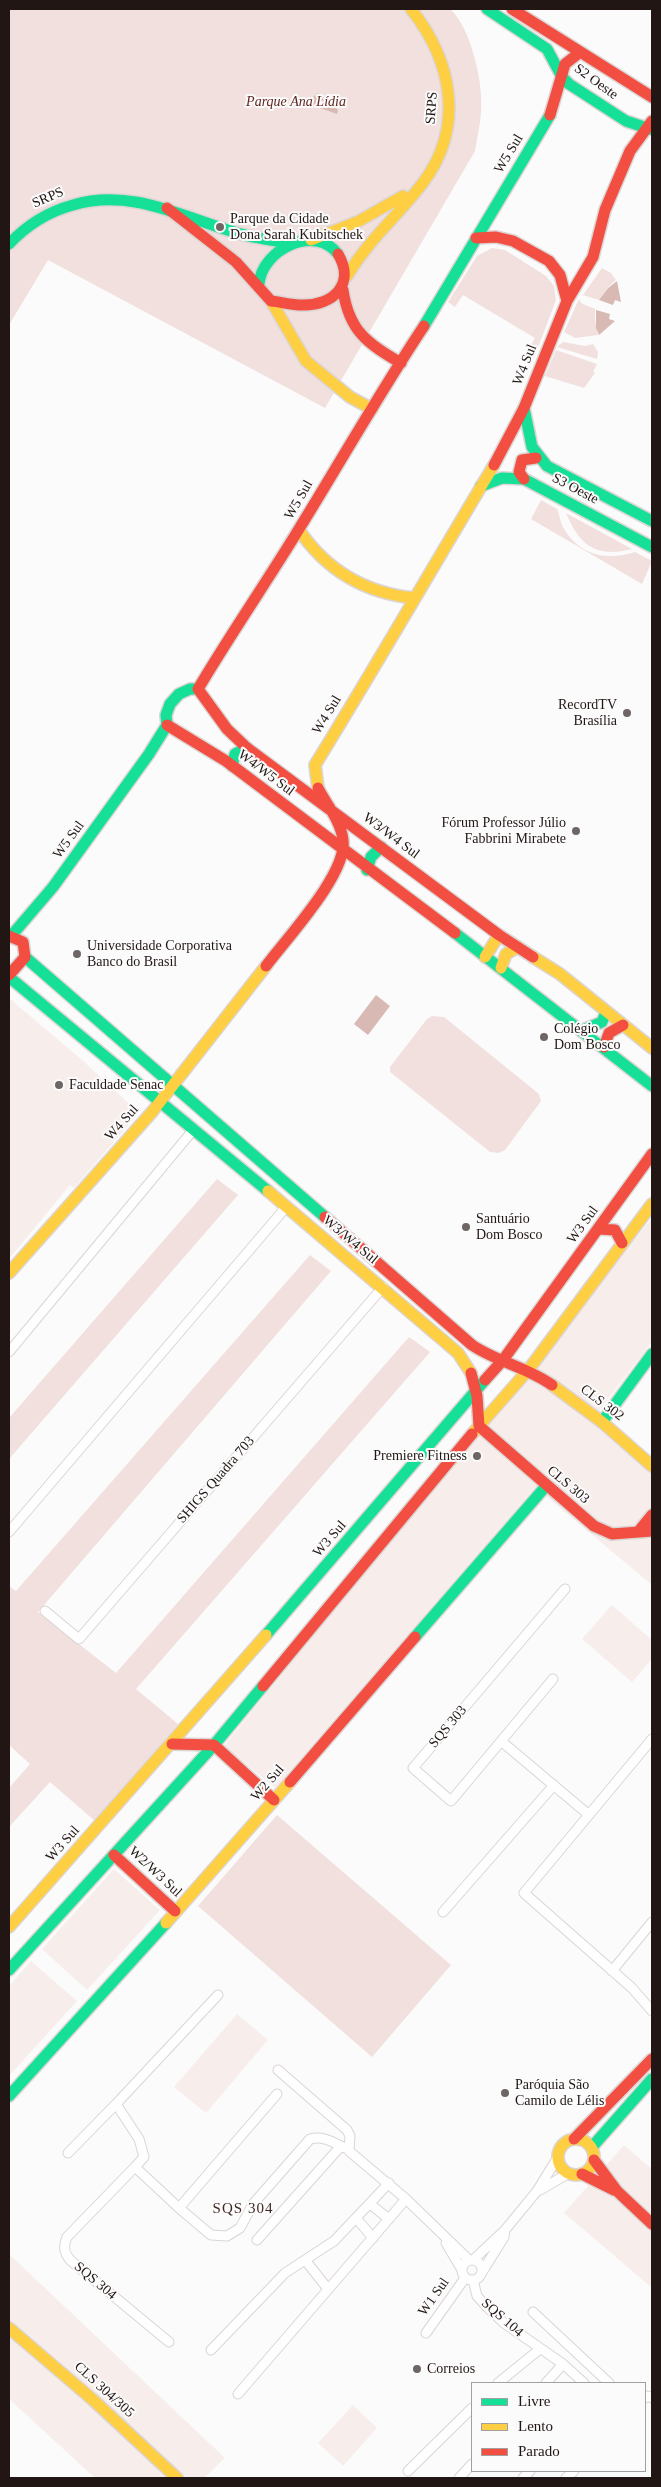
<!DOCTYPE html>
<meta charset="utf-8">
<style>
body{margin:0}
#map{position:relative;width:661px;height:2487px;overflow:hidden;background:#fbfbfb;font-family:"Times New Roman",serif}
canvas{display:block}
.frame{position:absolute;inset:0;border:10px solid #221614;pointer-events:none}
.legend{position:absolute;left:471px;top:2382px;width:175px;height:90px;box-sizing:border-box;background:#fbfbfb;border:1px solid #a49f9f;margin:0;padding:6px 9px;list-style:none;font-size:15px;color:#221614}
.legend li{display:flex;align-items:center;gap:10px;height:25px}
.legend b{width:25px;border:1px solid #a49f9f}
</style>
<div id="map">
<canvas width="661" height="2487"></canvas>
<div class="frame"></div>
<ul class="legend">
<li><b style="height:6px;background:#16e098"></b>Livre</li>
<li><b style="height:6px;background:#ffcf43"></b>Lento</li>
<li><b style="height:6px;background:#f24e42"></b>Parado</li>
</ul>
</div>
<script>
const c = document.querySelector('canvas').getContext('2d');
c.lineJoin = 'round';
function fill(path, color) { c.fillStyle = color; c.fill(path, 'evenodd'); }
function trace(path, color, width, dash) { c.strokeStyle = color; c.lineWidth = width; c.lineCap = dash ? 'butt' : 'round'; c.setLineDash(dash || []); c.stroke(path); }
function drawText(font, color, halo, rows, align = 'center') {
  c.font = font + ' "Times New Roman",serif'; c.lineWidth = 4; c.setLineDash([]); c.textBaseline = 'middle'; c.strokeStyle = halo; c.fillStyle = color; for (const [text, x, y, turn = 0] of rows) {
    c.save(); c.translate(x, y); c.rotate((+turn || 0) * Math.PI / 180); c.textAlign = isNaN(turn) ? turn : align; if (halo) c.strokeText(text, 0, 0); c.fillText(text, 0, 0); c.restore();
  }
}
fill(new Path2D(`
 M9 998 82 1060 137 1111 138 1114 74 1188 70 1185 9 1259Z
 M652 1218V1341L599 1411 652 1457V1585L535 1487 275 1788 224 1746Z
 M612 1605 652 1640V1659L632 1682 582 1639Z
 M114 1869 160 1910 87 1990 42 1949Z
 M31 1961 77 2001 9 2076V1986Z
 M237 2014 268 2040 206 2113 174 2087Z
 M624 2145 652 2169V2288L564 2213Z
 M9 2254 225 2458 204 2478H95L9 2399Z
 M353 2405 377 2428 343 2466 318 2443Z`), '#f7eeec');
fill(new Path2D(`
 M9 9H450C471 27 484 85 481 113 480 125 477 138 475 151L325 408 48 260 9 325Z
 M492 248 505 250 546 276 554 286 556 300 534 358 526 354 535 338 463 295 455 307 448 302 477 256Z
 M602 268 611 273 616 280 608 287 599 300 583 295Z
 M579 299 581 303 595 309V320L598 335 575 338 564 332Z
 M563 342 585 346 593 344 598 352 597 359 557 347Z
 M556 350 597 364 593 372 595 373 584 388 545 376Z
 M541 500 557 509C560 515 560 522 563 527 579 556 607 561 635 552L652 561 642 584 531 519Z
 M566 513 632 549C596 558 580 546 566 513Z
 M432 1016 444 1017 539 1094 541 1101 505 1150 499 1153 490 1152 390 1072V1067L427 1019Z
 M217 1179 238 1195 9 1459V1418Z
 M310 1255 331 1271 38 1612 116 1673 409 1337 430 1352 136 1689 178 1724 95 1821 50 1782 9 1827V1788L30 1764 9 1745V1586L16 1591Z
 M277 1815 451 1965 372 2057 198 1906Z`), '#f1e0de');
fill(new Path2D(`
 M318 93 338 110 337 114 306 103Z
 M617 281 621 302 615 300 613 305 599 300 608 288Z
 M596 310 610 314 609 319 615 321 599 335 596 328Z
 M376 995 390 1006 368 1035 354 1024Z`), '#d9b9b4');
const street = new Path2D(`
 M9 1352 194 1129
 M9 1532 287 1206
 M45 1611 79 1639 383 1287
 M553 1679 451 1801 413 1768 565 1589
 M652 1739 524 1893 632 1988 652 2011
 M501 1741 589 1815
 M443 1912 554 1785
 M612 1971 652 1922
 M278 2070 347 2130 350 2136 349 2151 406 2199 469 2260
 M277 2094 179 2208 211 2235 227 2236 240 2228 253 2204 310 2139C322 2136 331 2141 341 2146
 M68 2153 116 2104
 M135 2167 144 2157 139 2139 116 2104 218 1995
 M540 2190 569 2173
 M370 2204 389 2219
 M356 2218 373 2238
 M257 2240 341 2146 345 2148
 M446 2243 462 2270
 M462 2270a10 10 0 1 1 20 0a10 10 0 1 1-20 0Z
 M305 2260 328 2289
 M473 2260 505 2230 537 2191 558 2157
 M482 2272 504 2237 505 2230
 M473 2280 477 2296 488 2308 504 2323 563 2364 584 2383
 M533 2312 609 2383
 M426 2333 465 2278
 M169 2342 70 2260C64 2252 63 2247 67 2237L135 2167 179 2208
 M211 2350 285 2273 334 2241 389 2183
 M498 2383 540 2349
 M546 2383 563 2364
 M238 2394 406 2199
 M645 2398 648 2396 652 2398
 M408 2471 472 2408
 M459 2478 472 2464
 M523 2478 530 2471
 M566 2478 574 2471`);
const fast = new Path2D(`
 M487 9 547 49 562 77 569 84 626 121 650 129
 M9 244C27 225 47 212 73 205 130 188 180 216 234 232 252 238 271 240 290 243
 M259 284C262 249 315 224 338 254
 M424 326 550 115
 M524 408 532 447 547 466 652 521
 M481 486 502 478 524 479 652 547
 M232 766 235 754 247 748
 M367 870 371 857 381 847
 M455 933 652 1086
 M12 935 53 887 149 754 167 725 166 715 170 704 179 694 190 689H198
 M25 957 325 1217
 M9 977 268 1191
 M583 1030 602 1022 606 1012
 M602 1422 652 1354
 M266 1635 485 1380
 M415 1637 546 1486
 M9 1970 214 1745 263 1686
 M9 2096 166 1923
 M592 2147 652 2079`);
const slow = new Path2D(`
 M311 240 359 221 403 196
 M347 276C369 239 397 217 422 184 465 128 453 62 411 9
 M271 301 306 361 350 397 372 409
 M299 530C327 571 365 593 414 598
 M318 788 315 765C376 666 434 565 494 465
 M485 957 499 935
 M533 957 560 974 652 1048
 M501 968 506 954 518 947
 M268 1191 458 1353 471 1373
 M9 1273 152 1112 266 966
 M552 1385 602 1422 652 1466
 M472 1434 529 1369 652 1204
 M166 1923 290 1782
 M9 1927 266 1635
 M558 2157a18 18 0 1 1 36 0a18 18 0 1 1-36 0Z
 M9 2328 92 2399 177 2478`);
const jam = new Path2D(`
 M512 9 652 97
 M550 115 565 64 579 53
 M167 208 236 262 271 301C281 302 292 305 302 305 333 306 356 284 338 254
 M476 238 496 237 513 241 549 261 560 275 567 301
 M343 290C349 331 367 343 401 363
 M494 465 524 408 567 301 593 257 605 210 630 151 652 121
 M524 479 519 472 522 460 536 458
 M198 689C230 635 266 583 299 529 341 461 380 392 424 326
 M198 689 227 729 247 748 499 935 533 957
 M167 725 226 761 455 933
 M9 936 23 942 25 957 9 975
 M266 966C286 939 348 873 343 840 341 821 326 804 318 788
 M604 1047 609 1033 623 1025
 M325 1217 472 1345C497 1362 527 1367 552 1385
 M599 1229 615 1230 622 1243
 M471 1373 477 1396 479 1426 594 1526 612 1534 652 1531
 M485 1380 503 1360 652 1154
 M638 1532 652 1515
 M263 1686 472 1434
 M172 1744 214 1745 274 1800
 M290 1782 415 1637
 M114 1855 175 1911
 M574 2139 652 2059
 M594 2160 617 2191 652 2224
 M582 2174 614 2190`);
trace(street, '#dbd5d4', 11);
trace(fast, '#dbd5d4', 14);
trace(slow, '#dbd5d4', 14);
trace(jam, '#dbd5d4', 14);
trace(street, '#fefefe', 9);
trace(fast, '#16e098', 11);
trace(slow, '#ffcf43', 11);
trace(jam, '#f24e42', 11);
for (const [x, y, r, color] of [
 [220,227,5,"#6e6665"],
 [627,713,5,"#6e6665"],
 [576,831,5,"#6e6665"],
 [77,954,5,"#6e6665"],
 [544,1037,5,"#6e6665"],
 [59,1085,5,"#6e6665"],
 [466,1227,5,"#6e6665"],
 [477,1456,5,"#6e6665"],
 [505,2093,5,"#6e6665"],
 [417,2369,5,"#6e6665"]
]) { const dot = new Path2D(); dot.arc(x, y, r, 0, 2 * Math.PI); c.fillStyle = color; c.fill(dot); trace(dot, '#fbfbfb', 2); }
drawText('14px', '#221614', '#fbfbfb', [
 ["S2 Oeste",596,82,36],
 ["SRPS",432,108,-86],
 ["W5 Sul",509,154,-59],
 ["SRPS",48,198,-23],
 ["W4 Sul",525,365,-68],
 ["S3 Oeste",575,489,28],
 ["W5 Sul",299,500,-60],
 ["W4 Sul",327,715,-58],
 ["W4/W5 Sul",266,773,37],
 ["W3/W4 Sul",391,836,37],
 ["W5 Sul",69,840,-54],
 ["W4 Sul",122,1123,-48],
 ["W3 Sul",583,1225,-54],
 ["W3/W4 Sul",350,1240,40],
 ["CLS 302",602,1403,37],
 ["SHIGS Quadra 703",216,1480,-49],
 ["CLS 303",568,1485,40],
 ["W3 Sul",330,1539,-49],
 ["SQS 303",448,1727,-50],
 ["W2 Sul",268,1783,-49],
 ["W3 Sul",63,1844,-48],
 ["W2/W3 Sul",155,1872,43],
 ["SQS 304",95,2281,40],
 ["W1 Sul",434,2297,-55],
 ["SQS 104",502,2318,41],
 ["CLS 304/305",104,2390,42]
]);
drawText('italic 14px', '#602620', '#fbfbfb', [
 ["Parque Ana Lídia",296,102]
]);
drawText('14px', '#221614', '#fbfbfb', [
 ["Parque da Cidade",230,219],
 ["Dona Sarah Kubitschek",230,235],
 ["RecordTV",617,705,"right"],
 ["Brasília",617,721,"right"],
 ["Fórum Professor Júlio",566,823,"right"],
 ["Fabbrini Mirabete",566,839,"right"],
 ["Universidade Corporativa",87,946],
 ["Banco do Brasil",87,962],
 ["Colégio",554,1029],
 ["Dom Bosco",554,1045],
 ["Faculdade Senac",69,1085],
 ["Santuário",476,1219],
 ["Dom Bosco",476,1235],
 ["Premiere Fitness",467,1456,"right"],
 ["Paróquia São",515,2085],
 ["Camilo de Lélis",515,2101],
 ["Correios",427,2369]
], 'left');
c.letterSpacing = '1px';
drawText('15px', '#412824', '#fbfbfb', [
 ["SQS 304",243,2209]
]);
c.letterSpacing = '0px';
</script>
